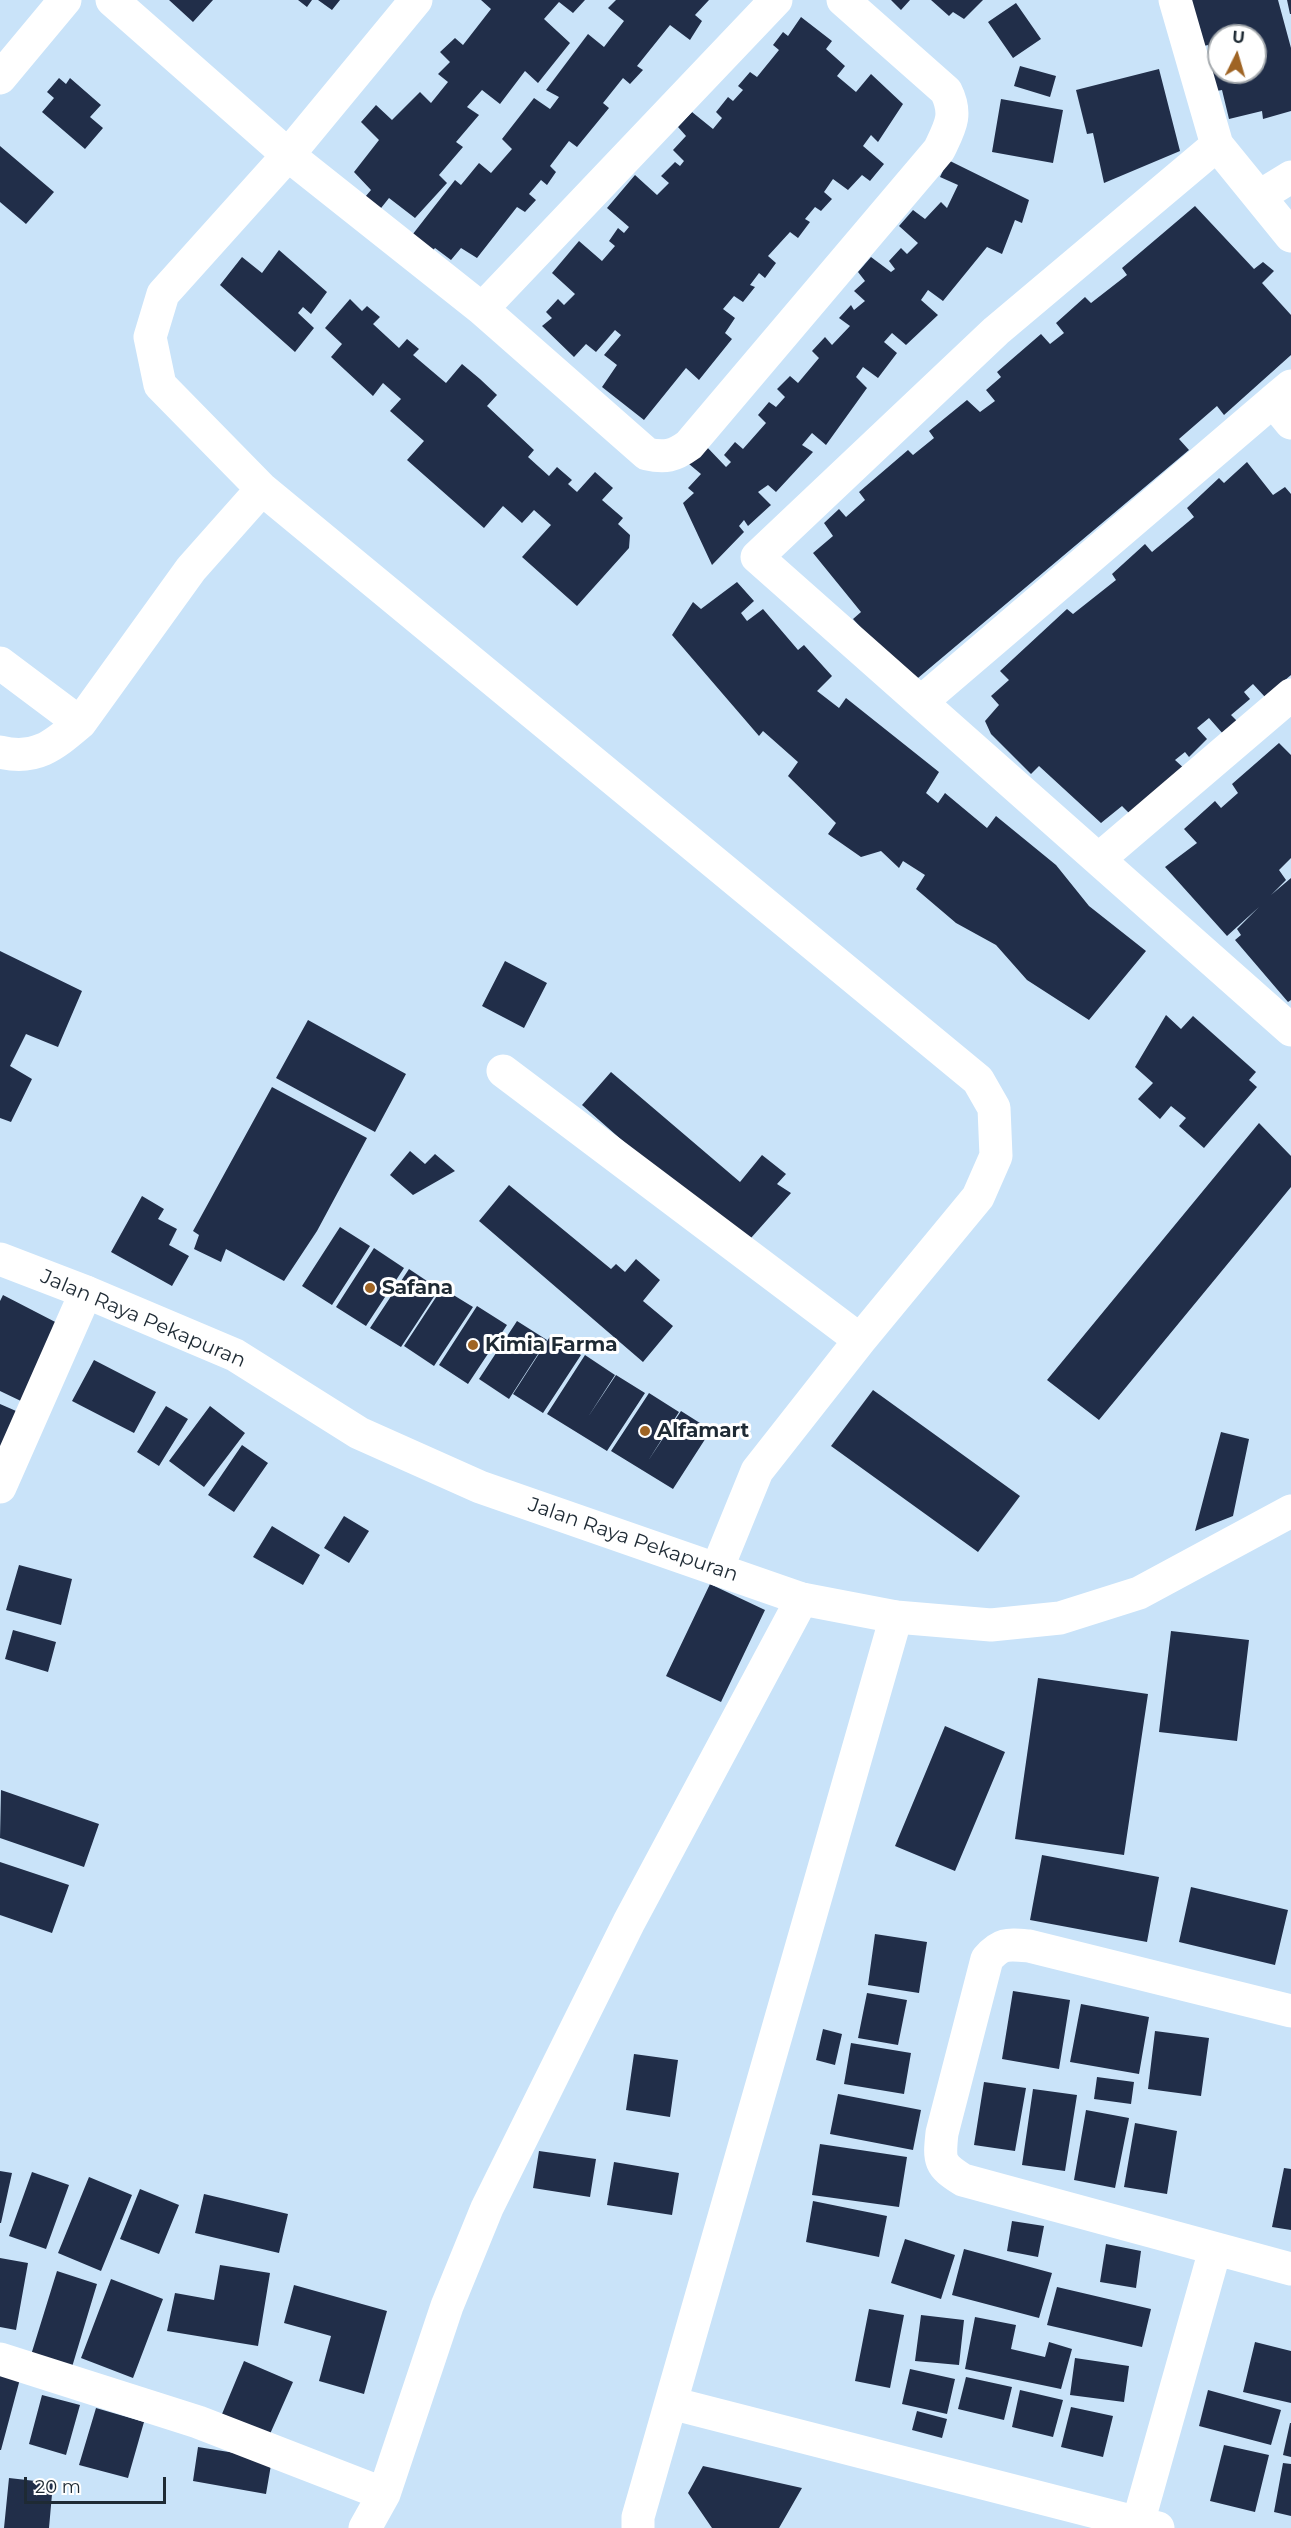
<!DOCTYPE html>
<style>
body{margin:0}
#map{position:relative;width:1291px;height:2528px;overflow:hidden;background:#c9e3f9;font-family:Montserrat,sans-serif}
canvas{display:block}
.north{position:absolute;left:1207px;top:24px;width:60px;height:60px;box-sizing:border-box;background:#fff;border:2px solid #a5aaae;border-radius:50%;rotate:5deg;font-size:16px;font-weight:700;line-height:24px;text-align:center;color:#1e2a34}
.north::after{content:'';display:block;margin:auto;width:21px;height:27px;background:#9f6424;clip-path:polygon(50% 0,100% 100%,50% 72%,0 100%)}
.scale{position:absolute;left:24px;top:2477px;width:142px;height:27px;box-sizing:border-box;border:3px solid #1e2a34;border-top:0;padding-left:8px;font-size:18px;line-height:21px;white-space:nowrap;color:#1e2a34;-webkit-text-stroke:4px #fff;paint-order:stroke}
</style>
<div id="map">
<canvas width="1291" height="2528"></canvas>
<div class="north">U</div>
<div class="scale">20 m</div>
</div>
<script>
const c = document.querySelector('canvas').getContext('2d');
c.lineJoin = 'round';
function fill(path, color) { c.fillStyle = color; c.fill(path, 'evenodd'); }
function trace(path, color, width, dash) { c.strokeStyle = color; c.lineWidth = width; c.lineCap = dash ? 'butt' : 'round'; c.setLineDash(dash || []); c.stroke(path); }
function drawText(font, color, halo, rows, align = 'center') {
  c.font = font + ' Montserrat,sans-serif'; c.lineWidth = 6; c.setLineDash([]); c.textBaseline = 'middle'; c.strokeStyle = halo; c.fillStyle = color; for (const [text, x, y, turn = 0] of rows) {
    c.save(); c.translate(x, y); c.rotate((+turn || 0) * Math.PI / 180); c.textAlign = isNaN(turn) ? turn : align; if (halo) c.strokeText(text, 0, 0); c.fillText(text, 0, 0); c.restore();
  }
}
fill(new Path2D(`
 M169 0H213L193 22Z
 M298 0H312L307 7Z
 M318 0H340L332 10Z
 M481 0H585L573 13 559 2 544 19 570 43 538 83 525 71 500 104 482 90 467 107 479 115 456 142 463 147 439 175 447 183 415 218 389 198 374 217 359 204 371 190 354 172 379 140 361 122 376 105 392 120 420 92 431 103 448 82 438 74 450 62 440 52 455 38 463 45 491 9Z
 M616 0H709L695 15 702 21 690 40 670 25 637 66 643 70 630 84 623 78 603 103 609 108 577 147 569 141 550 166 556 172 547 185 541 180 529 194 536 200 525 212 517 207 477 258 461 248 451 260 435 248 429 255 409 239 455 180 461 185 479 163 491 173 512 149 502 139 534 98 550 109 559 97 546 90 588 34 604 47 624 21 608 8Z
 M891 0H910L901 10Z
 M931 0H983L964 19 953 12 949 16Z
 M1188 0H1278L1291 48V111L1263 119 1262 111 1229 119 1222 90 1211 92 1206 72 1213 70 1208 45 1200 47ZM1219 36H1255V72H1219Z
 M1287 0H1291V14H1290Z
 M1016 3 1041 39 1013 58 988 22Z
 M801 17 832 41 826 49 845 66 837 76 856 92 871 74 903 104 878 142 871 135 863 146 884 164 870 181 862 175 848 190 833 179 824 192 832 199 821 211 815 207 805 219 810 222 798 238 790 232 768 256 776 263 765 278 759 273 750 285 755 287 743 302 734 296 723 309 735 318 725 333 732 339 699 380 686 368 644 420 602 387 617 365 604 355 621 335 615 330 596 352 586 344 574 357 542 326 552 318 546 312 558 299 564 305 575 294 552 273 579 241 602 261 615 246 609 241 618 228 624 233 629 227 607 208 635 175 657 195 669 183 661 176 675 162 680 166 684 161 673 150 686 136 678 127 692 112 713 129 722 118 716 112 728 97 733 101 743 90 738 86 750 72 757 77 779 50 773 45 783 32 788 36Z
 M1020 66 1056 76 1050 97 1014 86Z
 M1159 69 1180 151 1104 183 1093 133 1087 134 1076 90Z
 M59 78 66 84 70 78 101 105 90 117 103 128 85 149 42 112 54 98 47 92Z
 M1001 99 1063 110 1053 163 992 152Z
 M0 146 54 192 26 224 0 202Z
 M948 160 1029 200 1022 223 1015 220 1002 254 987 247 943 301 928 290 921 300 938 315 906 345 892 333 884 342 897 353 878 378 863 367 856 377 867 388 826 445 812 433 802 445 813 452 776 492 768 485 758 492 771 505 748 526 744 520 739 526 744 532 712 565 683 503 694 493 688 488 701 474 689 464 705 445 726 467 731 462 724 455 735 442 743 449 766 423 758 415 769 402 776 407 785 397 777 389 790 376 798 383 819 358 812 351 825 337 832 345 850 326 839 318 851 305 854 310 865 301 854 291 865 281 858 272 871 257 891 272 895 269 889 261 901 248 907 254 918 243 899 226 913 210 925 219 941 202 947 208 958 185 940 177Z
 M1195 206 1254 269 1263 262 1274 271 1262 283 1291 315V355L1224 415 1217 406 1179 439 1189 450 912 683 853 619 861 612 813 553 833 536 824 523 839 509 846 517 865 500 859 492 908 450 913 455 934 438 929 431 967 400 980 412 995 401 986 390 1001 377 997 372 1041 334 1050 344 1064 333 1056 323 1085 297 1091 303 1127 275 1122 268Z
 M279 250 327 292 311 314 303 307 298 313 314 328 295 352 220 285 242 257 262 273Z
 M350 299 362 311 367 306 380 317 373 324 399 348 407 339 419 349 413 355 446 383 462 364 480 379 497 395 487 406 534 450 528 457 549 476 557 467 572 480 568 484 577 492 595 472 613 488 602 500 623 518 618 524 630 535 629 548 577 606 522 557 551 525 534 510 522 523 503 506 484 528 407 460 424 441 390 411 401 399 383 383 373 396 331 357 342 344 325 328Z
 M1247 462 1273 495 1285 487 1291 494V675L1265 697 1253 684 1244 692 1250 699 1231 715 1239 723 1224 735 1209 718 1197 728 1207 739 1189 757 1185 752 1175 760 1186 770 1132 816 1122 806 1101 823 1039 766 1031 774 991 734 985 721 999 705 991 696 1009 680 1000 671 1067 609 1073 614 1116 580 1112 574 1145 544 1152 552 1194 517 1187 508 1219 478 1224 483Z
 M737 582 754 601 741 613 747 621 763 609 798 650 804 645 832 676 817 691 839 708 846 698 939 772 926 793 938 803 945 793 987 828 996 816 1056 865 1089 906 1146 951 1089 1020 1027 980 996 945 956 923 916 889 925 875 903 861 899 868 881 851 861 857 828 834 836 823 788 776 798 762 763 731 759 736 672 635 693 602 701 609Z
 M1279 743 1291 755V858L1279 870 1286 880 1271 895 1291 878V1000L1288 1002 1235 940 1241 935 1237 929 1259 907 1227 936 1165 867 1197 843 1184 829 1215 801 1221 808 1238 793 1232 784Z
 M0 951 82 991 58 1047 26 1034 10 1066 32 1079 11 1122 0 1118Z
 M505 961 547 983 524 1028 482 1006Z
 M1166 1015 1181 1029 1193 1016 1256 1072 1249 1080 1257 1087 1204 1148 1179 1126 1186 1118 1171 1106 1160 1119 1138 1099 1153 1083 1135 1067Z
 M308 1020 406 1074 375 1132 276 1078Z
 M611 1072 740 1182 762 1155 786 1174 777 1184 791 1193 743 1247 582 1105Z
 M272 1087 367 1138 317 1231 284 1281 226 1249 221 1262 194 1249 199 1235 193 1231Z
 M1259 1123 1291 1156V1187L1099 1420 1047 1380Z
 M410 1151 425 1164 435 1154 455 1171 413 1195 390 1175Z
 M509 1185 611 1269 616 1264 625 1272 636 1259 660 1280 643 1301 673 1326 643 1362 479 1221Z
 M142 1196 164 1209 158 1219 177 1229 169 1245 189 1256 172 1286 111 1252Z
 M340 1227 370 1246 332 1305 302 1286Z
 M374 1248 404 1268 366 1326 336 1307Z
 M409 1269 439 1289 401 1347 370 1328Z
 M442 1288 473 1307 434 1366 404 1346Z
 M3 1295 63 1326 23 1402 0 1391V1301Z
 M477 1306 507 1325 468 1384 439 1365Z
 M517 1321 547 1340 509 1399 479 1379Z
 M551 1335 581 1355 543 1413 513 1394Z
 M585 1355 615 1375 588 1417 616 1375 645 1393 607 1451 547 1414Z
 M94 1360 156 1392 134 1433 72 1401Z
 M873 1390 1020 1496 978 1552 831 1446Z
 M649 1393 679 1412 648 1461 681 1411 711 1430 673 1489 611 1451Z
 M0 1404 23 1414 0 1468Z
 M166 1406 188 1419 159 1466 137 1452Z
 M210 1406 245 1433 204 1487 169 1461Z
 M1221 1432 1249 1439 1233 1516 1195 1531Z
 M242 1445 268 1463 234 1512 208 1495Z
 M344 1516 369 1531 349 1563 324 1548Z
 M272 1526 320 1555 303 1585 253 1557Z
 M19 1565 72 1579 61 1625 6 1610Z
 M710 1584 765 1610 721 1702 666 1676Z
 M13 1630 56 1642 48 1672 5 1659Z
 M1171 1631 1249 1640 1237 1741 1159 1732Z
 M1038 1678 1148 1694 1124 1855 1015 1839Z
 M945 1726 1005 1752 955 1871 895 1846Z
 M1 1790 99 1824 84 1867 0 1838Z
 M1042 1855 1159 1877 1147 1942 1030 1920Z
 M0 1862 69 1885 52 1933 0 1915Z
 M1191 1887 1288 1910 1275 1965 1179 1942Z
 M875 1934 927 1942 919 1993 868 1985Z
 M1013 1991 1070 2000 1059 2069 1002 2059Z
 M867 1993 907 2000 898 2045 858 2038Z
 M1081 2004 1149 2017 1139 2074 1070 2062Z
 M823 2029 842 2034 835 2065 816 2060Z
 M1155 2031 1209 2038 1201 2096 1148 2089Z
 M851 2043 911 2053 904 2094 844 2084Z
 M634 2054 678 2060 670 2117 626 2110Z
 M1097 2077 1134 2082 1131 2104 1094 2099Z
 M984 2082 1026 2088 1015 2151 974 2145Z
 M1033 2089 1077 2095 1065 2171 1022 2165Z
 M838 2094 921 2110 913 2150 830 2134Z
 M1086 2110 1129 2118 1115 2188 1074 2180Z
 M1135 2123 1177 2131 1167 2194 1124 2187Z
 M820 2144 907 2157 899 2207 812 2195Z
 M539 2151 596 2159 590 2197 533 2188Z
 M614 2162 679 2173 672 2215 607 2205Z
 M1284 2168 1291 2169V2230L1272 2227Z
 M0 2171 12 2173 1 2223H0Z
 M32 2172 69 2185 46 2249 9 2236Z
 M89 2177 132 2195 101 2271 58 2253Z
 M140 2189 179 2205 159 2254 120 2239Z
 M204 2194 288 2214 279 2253 195 2233Z
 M813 2201 887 2216 879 2257 806 2242Z
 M1012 2221 1044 2226 1038 2257 1007 2251Z
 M905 2239 955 2255 941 2299 891 2283Z
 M1106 2244 1141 2251 1136 2288 1100 2282Z
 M964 2249 1052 2273 1039 2318 952 2295Z
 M0 2258 28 2263 16 2330 0 2327Z
 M220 2265 270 2273 258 2346 167 2331 175 2293 214 2300Z
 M57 2271 97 2284 72 2367 31 2355Z
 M111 2279 163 2299 133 2378 81 2358Z
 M294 2285 387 2311 364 2394 319 2381 331 2336 284 2323Z
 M1057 2287 1151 2309 1142 2347 1047 2325Z
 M869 2309 904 2315 890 2388 855 2381Z
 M921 2315 964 2320 959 2365 915 2361Z
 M975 2317 1016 2325 1011 2349 1045 2357 1049 2342 1072 2349 1061 2389 965 2369Z
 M1255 2342 1291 2351V2403L1243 2392Z
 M1075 2358 1129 2366 1124 2402 1070 2395Z
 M244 2361 293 2382 270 2434 222 2414Z
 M910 2369 955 2379 947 2414 902 2404Z
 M0 2374 20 2379 1 2450H0Z
 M966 2377 1012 2387 1004 2420 958 2409Z
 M1020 2390 1063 2400 1053 2437 1012 2427Z
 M1208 2390 1281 2410 1271 2445 1199 2426Z
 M42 2395 80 2405 66 2455 29 2444Z
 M1071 2407 1113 2416 1103 2457 1061 2447Z
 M96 2408 144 2422 128 2478 79 2465Z
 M917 2411 947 2419 942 2438 912 2430Z
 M1290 2423H1291V2457L1283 2455Z
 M1224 2445 1269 2455 1255 2512 1210 2501Z
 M198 2447 272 2459 266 2494 193 2481Z
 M1283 2463 1291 2464V2516L1274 2512Z
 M703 2466 802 2488 779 2528H712L688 2493Z
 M9 2478 53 2483 49 2528H4Z`), '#212e49');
trace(new Path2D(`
 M112 0 288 155 482 309 647 454C665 458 674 456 689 445L939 150C950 127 958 115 946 91L843 0
 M416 0 288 155 163 294 150 337 160 385 262 489 978 1080 994 1108 996 1156 978 1197 860 1340 757 1471 717 1569
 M1175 0 1217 145
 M0 78 65 0
 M1260 196 1291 177
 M1291 236 1217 145 996 331 757 557 1291 1030
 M482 309 776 0
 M1291 386 1273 401 1291 423
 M0 663 80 723
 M921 702 1273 401
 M0 752C36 761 54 745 80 723L191 569 262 489
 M1099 859 1291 695
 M503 1071 860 1340
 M0 1487 86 1292
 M1291 2011 1029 1946C1007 1944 1001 1943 987 1959L942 2133C939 2161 939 2165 963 2180L1291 2269
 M0 2359 198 2422 384 2494
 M671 2403 1158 2528
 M1138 2523 1215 2250
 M365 2528 384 2494 447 2306 487 2208 629 1922 802 1599
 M638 2528V2517L896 1617`), '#fff', 33);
trace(new Path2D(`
 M0 1259 86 1292 235 1355 359 1433 480 1487 802 1599 896 1617 991 1625 1060 1618 1139 1593 1291 1511`), '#fff', 33);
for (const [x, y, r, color] of [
 [370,1288,6,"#9f6424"],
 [473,1345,6,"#9f6424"],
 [645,1431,6,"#9f6424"]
]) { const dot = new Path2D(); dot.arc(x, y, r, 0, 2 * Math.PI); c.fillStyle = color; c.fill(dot); trace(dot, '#fff', 2); }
drawText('bold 20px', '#1e2a34', '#fff', [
 ["Safana",382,1288],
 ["Kimia Farma",485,1345],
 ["Alfamart",657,1431]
], 'left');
drawText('20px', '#1e2a34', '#fff', [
 ["Jalan Raya Pekapuran",143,1319,23],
 ["Jalan Raya Pekapuran",633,1540,19]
]);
</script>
